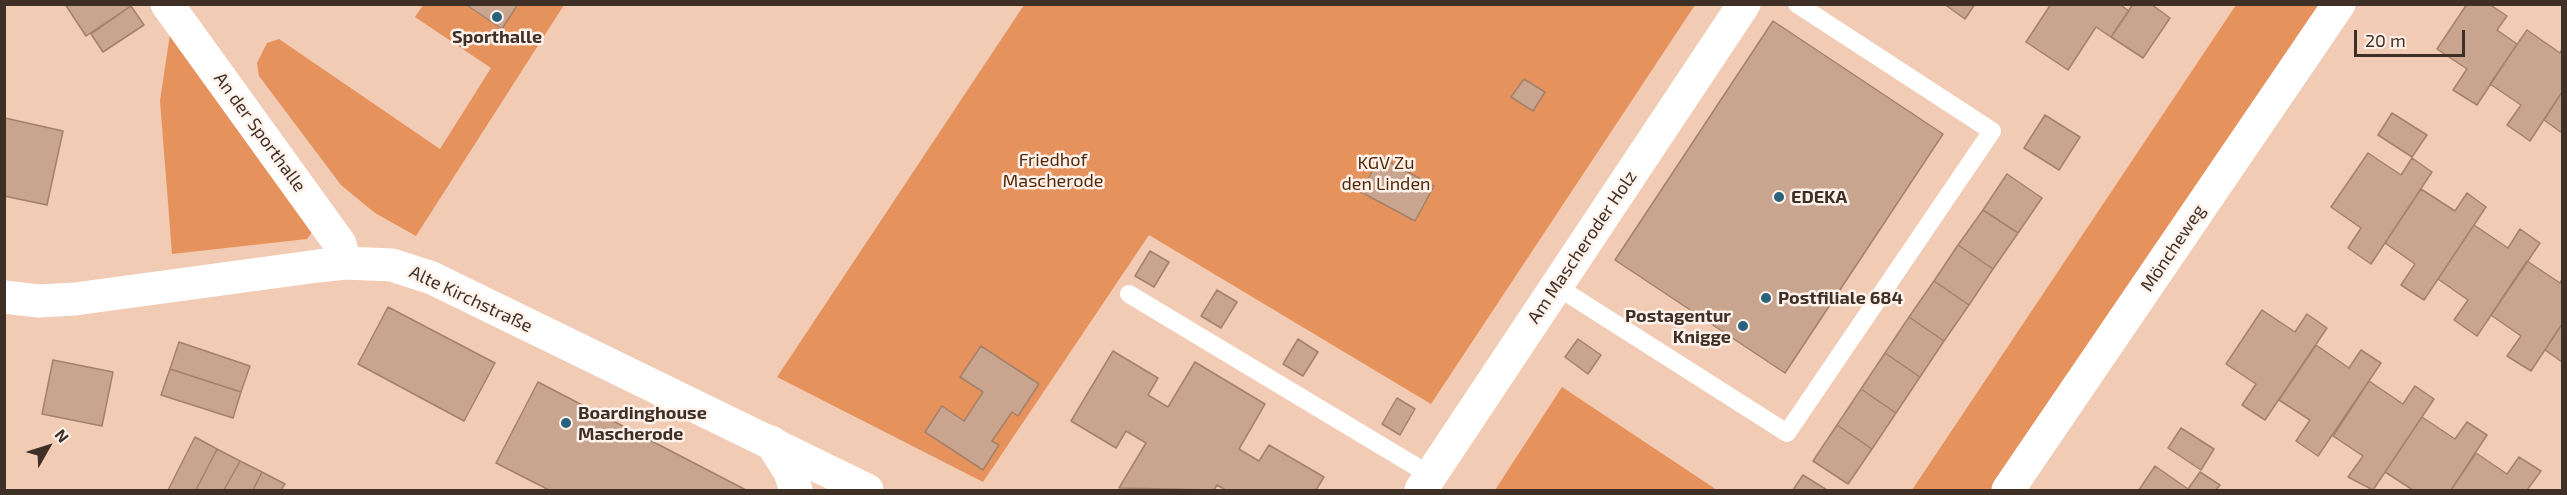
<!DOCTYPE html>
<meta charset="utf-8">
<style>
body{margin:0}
#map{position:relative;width:2567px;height:495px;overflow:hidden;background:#f2cbb4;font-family:"Exo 2",sans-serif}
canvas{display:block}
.frame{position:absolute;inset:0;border:6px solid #3f3027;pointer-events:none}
.north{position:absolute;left:18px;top:417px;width:60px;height:60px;-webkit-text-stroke:4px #fff2eb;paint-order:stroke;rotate:51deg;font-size:16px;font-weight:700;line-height:24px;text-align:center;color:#3f3027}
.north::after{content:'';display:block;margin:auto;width:21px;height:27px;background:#3f3027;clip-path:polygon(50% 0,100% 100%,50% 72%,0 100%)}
.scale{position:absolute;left:2354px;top:30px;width:111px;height:27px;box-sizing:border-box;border:3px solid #3f3027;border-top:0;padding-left:8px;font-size:18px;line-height:21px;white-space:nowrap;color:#3f3027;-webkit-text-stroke:4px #fff2eb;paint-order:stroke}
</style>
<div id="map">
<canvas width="2567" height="495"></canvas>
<div class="frame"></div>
<div class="north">N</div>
<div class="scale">20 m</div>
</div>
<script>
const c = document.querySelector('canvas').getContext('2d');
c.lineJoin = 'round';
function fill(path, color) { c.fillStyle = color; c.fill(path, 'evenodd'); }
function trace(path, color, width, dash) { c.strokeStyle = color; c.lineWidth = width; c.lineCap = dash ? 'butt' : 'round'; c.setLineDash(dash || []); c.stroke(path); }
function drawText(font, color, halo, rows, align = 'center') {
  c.font = font + ' "Exo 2",sans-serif'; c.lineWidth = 5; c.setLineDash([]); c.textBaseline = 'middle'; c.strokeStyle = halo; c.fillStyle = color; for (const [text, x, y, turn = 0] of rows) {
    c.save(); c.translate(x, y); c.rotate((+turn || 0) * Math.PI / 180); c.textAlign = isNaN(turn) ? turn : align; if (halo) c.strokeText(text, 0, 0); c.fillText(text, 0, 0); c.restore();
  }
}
fill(new Path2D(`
 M423 5H465L502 29 518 5H564L416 236 375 213 341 185 259 76 257 63 267 43 279 39 440 149 491 68 415 17Z
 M1024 5H1695L1431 404 1149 235 983 482 777 377Z
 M2236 5H2339L2008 490H1912Z
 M170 34 312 232 307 239 172 254 160 101Z
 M1562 387 1717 490H1495Z`), '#e6925c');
const building = new Path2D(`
 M65 4H134L86 36Z
 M465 4H518L502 29Z
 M1944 4H1975L1965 19Z
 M2051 4H2119L2129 11 2111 37 2096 27 2068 70 2026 42Z
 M2133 4H2151L2170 18 2143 58 2111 37Z
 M2467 4H2489L2507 16 2497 30 2517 44 2477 105 2453 90 2467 69 2437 49Z
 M131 6 144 25 103 52 91 34Z
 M1773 21 1943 134 1785 373 1615 260Z
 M2527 30 2560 53 2562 49V92L2530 141 2507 125 2521 105 2490 84Z
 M1524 79 1545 92 1533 111 1511 97Z
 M2562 92V133L2544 120Z
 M2392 113 2427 135 2412 157 2378 135Z
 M2045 115 2080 137 2059 170 2024 148Z
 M5 118 63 131 47 205 4 196Z
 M2368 153 2401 175 2412 158 2432 172 2371 264 2348 248 2361 228 2331 207Z
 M1380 157 1434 186 1415 221 1361 192Z
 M2007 174 2042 198 2018 233 1983 210Z
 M2421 189 2455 211 2467 193 2486 207 2424 300 2401 285 2415 264 2385 243Z
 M1983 210 2018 233 1993 269 1958 245Z
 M2474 225 2508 248 2520 229 2540 243 2477 336 2454 320 2468 300 2438 279Z
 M1958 245 1993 269 1969 305 1934 281Z
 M1150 251 1169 262 1154 287 1135 276Z
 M2527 261 2560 283 2562 279V324L2531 371 2507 356 2521 336 2491 315Z
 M1934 281 1969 305 1944 341 1909 317Z
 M1217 290 1237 302 1221 328 1201 316Z
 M388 307 495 363 464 421 358 364Z
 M2262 310 2295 332 2307 314 2327 328 2265 420 2242 405 2256 384 2226 364Z
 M1909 317 1944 341 1920 377 1885 353Z
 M2562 324V362L2545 350Z
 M1298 339 1318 352 1303 376 1283 364Z
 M1578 339 1601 355 1588 374 1565 357Z
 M179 342 250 366 241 392 170 369Z
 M2316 345 2349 368 2361 350 2381 363 2318 456 2296 441 2310 420 2279 400Z
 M981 346 1039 384 1018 416 1012 412 992 441 999 445 983 470 925 432 942 406 964 421 983 392 960 377Z
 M1113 351 1158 378 1148 395 1168 407 1195 362 1265 404 1239 449 1259 461 1269 445 1324 477 1316 490H1226L1217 485 1214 490 1119 488 1146 443 1126 431 1116 448 1071 421Z
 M1885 353 1920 377 1896 413 1861 389Z
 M53 360 113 372 102 426 42 414Z
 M170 369 241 392 233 418 161 395Z
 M2369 381 2403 404 2415 386 2434 399 2373 490 2348 477 2363 456 2333 436Z
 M538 382 746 490H549L496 463Z
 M1861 389 1896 413 1872 449 1837 425Z
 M1397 398 1415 409 1400 435 1382 424Z
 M2422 417 2455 439 2467 422 2487 435 2451 490H2413L2385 472Z
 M1837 425 1872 449 1848 484 1813 461Z
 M2181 428 2214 449 2201 470 2168 448Z
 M195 437 217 449 196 490H168Z
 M217 449 240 461 224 490H196Z
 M2476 453 2507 474 2519 457 2541 471 2527 490H2451Z
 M240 461 262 472 253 490H224Z
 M2155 466 2188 489 2200 472 2220 485 2216 490H2139Z
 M262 472 285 484 281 490H253Z
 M1803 475 1827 490H1793Z`);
fill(building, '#c9a48e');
trace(building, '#a4816b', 1.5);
trace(new Path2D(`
 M1556 286 1787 433 1992 131 1797 4
 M1129 294 1430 475`), '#fff', 18);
trace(new Path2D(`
 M771 442 790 472 796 490
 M1421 490 1744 4`), '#fff', 33);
trace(new Path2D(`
 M167 4 340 244 345 263`), '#fff', 33);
trace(new Path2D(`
 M4 297 39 301 75 299 318 266 345 263 392 265 432 278 867 490
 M2008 490 2339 4`), '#fff', 33);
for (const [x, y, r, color] of [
 [497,17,6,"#2a617c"],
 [1779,197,6,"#2a617c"],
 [1766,298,6,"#2a617c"],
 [1743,326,6,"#2a617c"],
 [566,423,6,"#2a617c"]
]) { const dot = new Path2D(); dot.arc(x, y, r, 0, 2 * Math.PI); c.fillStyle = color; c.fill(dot); trace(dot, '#fff2eb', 2); }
drawText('bold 18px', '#3f3027', '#fff2eb', [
 ["Sporthalle",497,37,"center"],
 ["EDEKA",1791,197],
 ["Postfiliale 684",1778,298],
 ["Postagentur",1731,316,"right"],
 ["Knigge",1731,337,"right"],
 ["Boardinghouse",578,413],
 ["Mascherode",578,434]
], 'left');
drawText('18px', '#3f3027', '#fff2eb', [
 ["An der Sporthalle",260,132,54],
 ["Am Mascheroder Holz",1582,247,-56],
 ["Möncheweg",2173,248,-56],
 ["Alte Kirchstraße",471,299,25]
]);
drawText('18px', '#522808', '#fff2eb', [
 ["Friedhof",1053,160],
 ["Mascherode",1053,181],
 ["KGV Zu",1386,163],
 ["den Linden",1386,184]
]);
</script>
